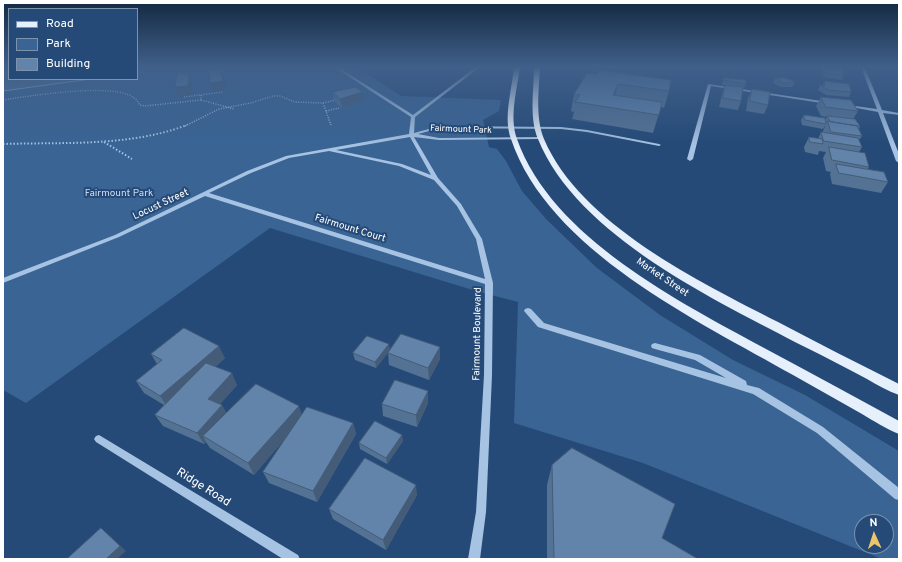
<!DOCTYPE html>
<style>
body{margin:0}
#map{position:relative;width:902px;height:562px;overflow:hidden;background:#254a77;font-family:Overpass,sans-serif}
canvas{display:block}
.frame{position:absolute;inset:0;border:4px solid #fff;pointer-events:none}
.legend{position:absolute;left:8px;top:8px;width:130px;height:72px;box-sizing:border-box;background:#254a77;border:1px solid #7c92ad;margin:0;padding:5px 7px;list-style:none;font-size:12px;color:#fff}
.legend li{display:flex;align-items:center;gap:8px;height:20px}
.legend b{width:20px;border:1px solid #7c92ad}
.north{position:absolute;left:854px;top:514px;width:40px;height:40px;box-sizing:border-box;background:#254a77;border:1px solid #7c92ad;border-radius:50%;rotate:357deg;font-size:11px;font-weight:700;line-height:16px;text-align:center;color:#fff}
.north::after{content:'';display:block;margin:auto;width:14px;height:18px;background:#ebc56c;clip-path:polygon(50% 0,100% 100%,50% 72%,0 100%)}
</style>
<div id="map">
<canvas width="902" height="562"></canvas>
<div class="frame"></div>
<ul class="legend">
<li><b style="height:5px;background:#e6effc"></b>Road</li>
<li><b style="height:11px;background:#396494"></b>Park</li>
<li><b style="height:11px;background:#6284ab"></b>Building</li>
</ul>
<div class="north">N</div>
</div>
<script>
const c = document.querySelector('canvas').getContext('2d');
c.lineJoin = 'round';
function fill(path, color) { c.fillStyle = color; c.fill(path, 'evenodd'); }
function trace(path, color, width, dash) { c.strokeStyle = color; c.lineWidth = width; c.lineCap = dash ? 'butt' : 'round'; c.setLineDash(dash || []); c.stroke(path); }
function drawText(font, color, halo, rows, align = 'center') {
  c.font = font + ' Overpass,sans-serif'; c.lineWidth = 4; c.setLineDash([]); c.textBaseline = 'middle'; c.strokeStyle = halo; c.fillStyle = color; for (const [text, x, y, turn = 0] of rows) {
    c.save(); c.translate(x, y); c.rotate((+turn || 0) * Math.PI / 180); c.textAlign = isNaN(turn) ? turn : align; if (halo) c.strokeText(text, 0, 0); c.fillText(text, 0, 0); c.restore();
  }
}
fill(new Path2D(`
 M3 67H9V79H137V67H356L401 96 501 100 499 111 483 120 485 129 490 131 486 133 489 147 497 149 506 161 522 191 546 219 597 268 660 315 733 360 805 395 899 451V559H882L643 463 514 423 518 302 476 291 270 228 26 403 3 390ZM862 522H886V546H862Z`), '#396494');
const water = new Path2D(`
 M3 67H9V79H91L3 91Z`);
fill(water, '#577293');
trace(water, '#9bbee3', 1);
trace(new Path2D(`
 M201 95V100L234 109
 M184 97 223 92
 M3 100C28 96 116 82 134 98 137 99 138 103 140 105L145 106 201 100
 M323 103 336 100
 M326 111 339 108
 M185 126 219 109 251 103 273 96H280L295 102 323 103 331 125`), '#a7c3e3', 1.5, [1, 1.5]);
trace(new Path2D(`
 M104 142 132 159
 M3 144C64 142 129 147 187 125`), '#a7c3e3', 2, [1.5, 2]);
fill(new Path2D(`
 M334 67H338L413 115 476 67H480L415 117 414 133 440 126 561 127 587 130 659 144 661 145 659 146 587 132 561 129 440 128 418 134 439 138 543 137V138L541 139 439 140 414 137 438 178 461 204 482 239 493 283 492 375 486 512 480 559H468L476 512 484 375 485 284 205 196 119 237 3 283V278L115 235 247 171 286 156 409 134 411 117ZM410 137 431 175 402 164 336 150ZM329 151 399 166 434 180 457 206 476 239 485 279 209 193 251 173 289 158Z
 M861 67H867L865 68 882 110 899 113V115L883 113 899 154V163L896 161 878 112 846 106 848 105 877 109Z
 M708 84 828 102 830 103 828 104 711 86 693 159 690 161 687 159Z
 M528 308 531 309 544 323 726 378 695 360 655 349 652 348 651 346 652 344 655 343 700 355 746 381 747 385 759 388 823 427 899 488V500L895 499 817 433 753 394 538 327 524 311 525 309Z
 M99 435 298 555 300 559H283L96 442 94 439 96 436Z`), '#a7c3e3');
fill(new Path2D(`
 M514 67H520C517 90 509 117 517 139 552 238 680 302 766 349 811 373 855 397 899 421V434C886 429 874 421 862 414 839 401 816 388 793 375 698 321 548 250 511 139 503 117 512 90 514 67Z
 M534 67H540C539 90 535 117 544 139 580 224 700 282 778 322 818 343 859 364 899 384V395C888 391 877 385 867 379 846 368 826 357 805 347 717 301 577 236 538 139 529 117 534 90 534 67Z`), '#e6effc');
fill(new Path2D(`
 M824 67H832L844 75 842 80 824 77 822 70Z
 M597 74 669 91 664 108 661 107 653 133 572 119 574 112 571 111 574 94Z
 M724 78 746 84 744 88H743L741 101 738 110 719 107 722 94 725 85H722Z
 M775 78 795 82 792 87H781L773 83Z
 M825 81 851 92 849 97 826 95 818 90 820 85 822 86Z
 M752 89 768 105 764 114 746 111 748 98Z
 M333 92 363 101 342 108 334 101Z
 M821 97 858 111 853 119 860 126 859 129 862 136 859 140 862 147 859 152 869 167 868 169 888 182 881 193 832 184 830 174 831 172 826 171 823 158 826 152 819 151 818 155 805 152 804 147 809 137 818 139 821 132H823V131L826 124V123V124L823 129 802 125 801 120 804 115 825 120 827 117 821 116 816 106Z
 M390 350 376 368 355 360 353 353Z
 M388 353 440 359 429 380 389 365Z
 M151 354 225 358 215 367 237 385 220 404 222 405 226 413 302 415 353 423 356 434 317 502 269 483 263 472 287 436 254 475 210 448 206 442 204 444 163 426 155 415 164 405 144 393 136 381 157 364Z
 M428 391V403L417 427 383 416 382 404Z
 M403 441 387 464 360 449 359 443Z
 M552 465 662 538 698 559H547V485Z
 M417 495 386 550 333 519 329 509Z`), '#547293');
fill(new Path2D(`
 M221 69 224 78 226 90 213 92 210 83Z
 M189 73 192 82V95L179 97 175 87Z
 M618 84 614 100 613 95Z
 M362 92 363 101 342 108 340 99Z
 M389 344 390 350 376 368 375 362Z
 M219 346 225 358 168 408 160 396Z
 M440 347V359L429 380 428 368Z
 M232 373 237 385 214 411 208 399Z
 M428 391V403L417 427 416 415Z
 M222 405 228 417 203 436 206 442 204 444 197 433Z
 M299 406 303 418 254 475 248 463Z
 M353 423 356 434 317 502 313 491Z
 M402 435 403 441 387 464 386 458Z
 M416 485 417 495 386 550 383 540Z
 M101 528 126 551 117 559H106Z`), '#455c78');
const building = new Path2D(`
 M825 67H832L842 68 844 75 826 73Z
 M221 69 223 81 210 83 209 70Z
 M599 70 671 80 669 91 618 84 613 95 662 102 659 115 575 102 580 95 574 94 587 73 597 74Z
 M189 73 188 86 175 87 177 74Z
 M724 78 746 80V84L723 80Z
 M775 78H786L795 82 783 83Z
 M825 81 849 84 851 92 828 90 820 85 824 86Z
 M725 85 743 87 741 101 723 98Z
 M356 87 362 92 340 99 333 92Z
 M752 89 770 92 768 105 750 101Z
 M821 97 851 100 858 111 826 107Z
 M804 115 825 118 826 124 805 120Z
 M827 116 855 119 860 126 831 122Z
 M828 121 857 126 862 136 831 132Z
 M821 132 858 138 862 147 824 141Z
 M809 137 822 139 823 144 810 142Z
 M829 147 865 153 869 167 832 160Z
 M836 164 884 172 888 182 839 173Z
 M184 328 219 346 160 396 136 381 162 360 151 354Z
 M401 334 440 347 428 368 388 353Z
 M367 336 389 344 375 362 353 353Z
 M206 363 232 373 208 399 222 405 197 433 155 415Z
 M395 380 428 391 416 415 382 404Z
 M256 384 299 406 248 463 203 436Z
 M307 407 353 423 313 491 263 472Z
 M375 421 402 435 386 458 359 443Z
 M572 448 675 504 662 538 698 559H554L552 465Z
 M365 458 416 485 383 540 329 509Z
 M101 528 120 546 106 559H67Z`);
fill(building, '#6284ab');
trace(building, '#455c78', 1);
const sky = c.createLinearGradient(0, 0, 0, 146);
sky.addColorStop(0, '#142941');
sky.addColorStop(0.46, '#40608a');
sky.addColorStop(1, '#40608a00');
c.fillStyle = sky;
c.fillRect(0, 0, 902, 146);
drawText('9px', '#fff', '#254a77', [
 ["Fairmount Park",461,130,2]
]);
drawText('10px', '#c9dcf2', '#254a77', [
 ["Fairmount Park",119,194]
]);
drawText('10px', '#fff', '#254a77', [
 ["Locust Street",161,205,-25],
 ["Fairmount Court",350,229,17],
 ["Market Street",662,278,34],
 ["Fairmount Boulevard",478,334,-89]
]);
drawText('12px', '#fff', '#254a77', [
 ["Ridge Road",203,488,32]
]);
</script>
